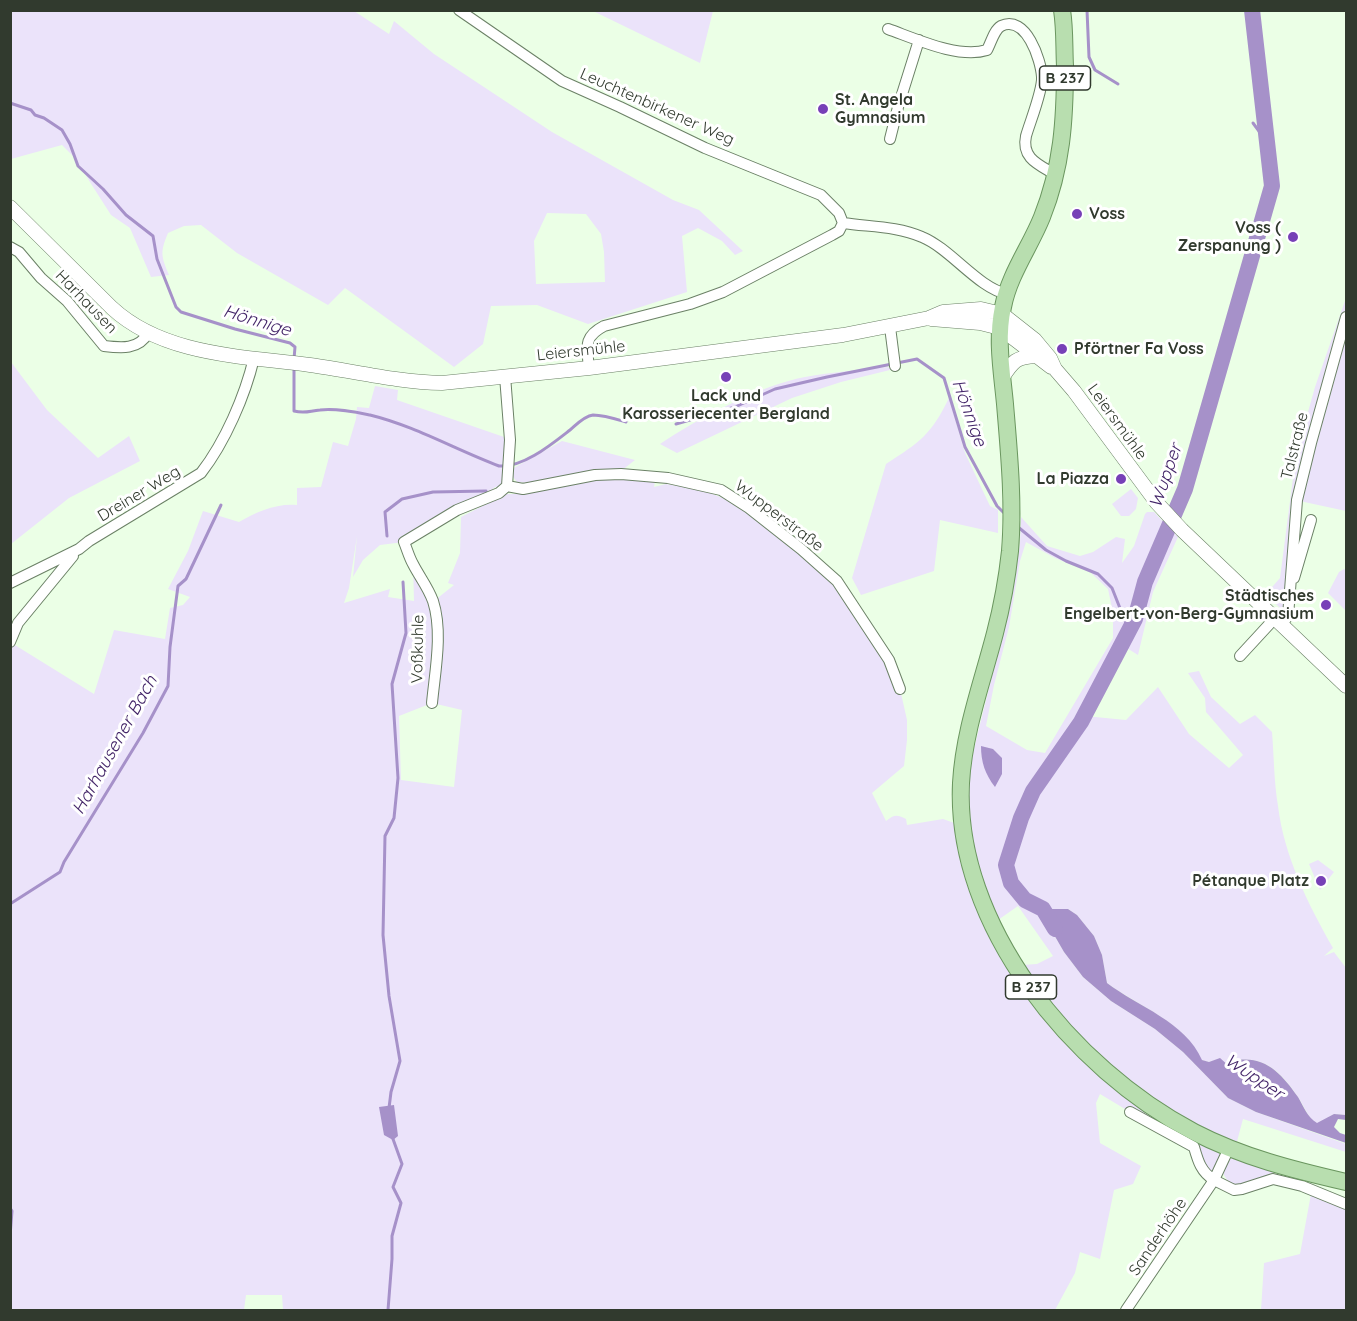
<!DOCTYPE html>
<meta charset="utf-8">
<style>
body{margin:0}
#map{position:relative;width:1357px;height:1321px;overflow:hidden;background:#ebffe6;font-family:Quicksand,sans-serif}
canvas{display:block}
.frame{position:absolute;inset:0;border:12px solid #313a2e;pointer-events:none}
</style>
<div id="map">
<canvas width="1357" height="1321"></canvas>
<div class="frame"></div>
</div>
<script>
const c = document.querySelector('canvas').getContext('2d');
c.lineJoin = 'round';
function fill(path, color) { c.fillStyle = color; c.fill(path, 'evenodd'); }
function trace(path, color, width, dash) { c.strokeStyle = color; c.lineWidth = width; c.lineCap = dash ? 'butt' : 'round'; c.setLineDash(dash || []); c.stroke(path); }
function drawText(font, color, halo, rows, align = 'center') {
  c.font = font + ' Quicksand,sans-serif'; c.lineWidth = 6; c.setLineDash([]); c.textBaseline = 'middle'; c.strokeStyle = halo; c.fillStyle = color; for (const [text, x, y, turn = 0] of rows) {
    c.save(); c.translate(x, y); c.rotate((+turn || 0) * Math.PI / 180); c.textAlign = isNaN(turn) ? turn : align; if (halo) c.strokeText(text, 0, 0); c.fillText(text, 0, 0); c.restore();
  }
}
fill(new Path2D(`
 M11 10 354 11 389 34 394 21 434 54 552 132 673 200 699 210 743 251 735 255 722 241 698 228 682 236 687 292 588 324 537 305 491 306 483 344 454 367 345 288 328 305 237 253 201 225 184 226 168 233C160 252 161 256 169 275L151 277 130 228 111 215 74 157 62 145 11 159ZM547 213 586 214 601 234 604 252 605 282 536 284 534 241Z
 M593 11 713 10V11L700 63Z
 M1346 298V511L1295 500 1285 609 1282 610 1266 594 1280 578 1296 455 1315 387Z
 M11 362 47 410 98 458 129 436 140 461 69 498 11 544Z
 M887 367 894 369 841 382 792 398 677 453 660 444C697 419 761 385 805 377 832 372 860 370 887 367Z
 M375 386 398 390 397 400 504 437V458L502 474 508 477 509 491 495 487 488 493 456 507 457 510 404 542 380 545 363 560 353 577 357 536 349 588 344 603 390 589 388 597 414 601 413 564 426 584 434 601 454 585 448 583 460 553 461 517 506 494H525L571 482 621 477 655 481 654 487 666 484 702 490 749 508 801 549 837 581 889 660 900 689 907 720V740L904 766 872 793 886 821C894 815 896 814 906 819L907 825 943 819 957 824H967L966 792 968 763 971 761 1010 603 1020 544 1021 517 1047 546 1080 556 1093 552 1116 537 1125 539 1122 563 1134 546 1145 514 1147 512H1154L1178 537 1153 592 1138 655 1122 645 1085 716 1126 720 1158 687 1189 734 1229 768 1243 755 1206 712 1205 698 1188 673 1199 671 1211 697 1240 724 1255 715 1272 732C1274 757 1274 782 1278 806 1284 856 1308 904 1333 948L1324 956 1334 952 1346 968V1115L1334 1114 1317 1124C1307 1117 1305 1107 1298 1097 1282 1073 1264 1054 1233 1061L1229 1067 1220 1059 1209 1062 1201 1060C1187 1023 1136 1005 1107 983L1102 955 1094 936 1077 915 1068 909H1043L1042 914 1064 952 1083 977 1111 1001 1155 1029 1183 1052 1228 1098 1256 1112 1346 1144V1152L1243 1119 1236 1145C1138 1105 1083 1051 1022 965L1037 964 1053 956 1018 906 988 927C1024 993 1073 1056 1134 1101 1160 1120 1189 1135 1218 1149L1220 1157 1214 1172 1209 1174 1202 1166 1197 1146 1130 1112 1100 1094 1096 1103 1100 1143 1141 1166 1133 1184 1114 1190 1100 1259 1080 1252 1075 1273 1055 1310H283L282 1295H246L244 1310H11L10 642 94 694 114 630 165 639 170 608 183 605 190 597 168 589 188 551 203 511 239 522C256 512 277 503 297 505V488L321 487 333 442 348 446 356 419 357 407 369 408ZM1026 542 1055 558 1090 572 1108 589 1113 613V638L1045 753 1027 750 986 726 994 685 1009 627 1020 561ZM432 703 462 710 454 787 401 780 399 716Z
 M949 398 965 453 990 506 998 510V533L940 520 934 571 861 595 852 578 886 464C920 442 931 435 949 398Z
 M562 441 635 460 621 471 527 483 517 482 513 477 512 469Z
 M1131 489 1138 498 1136 509 1129 516H1121L1112 504Z
 M1344 569 1346 570V611L1328 593 1339 572Z
 M1318 860 1334 872 1320 890 1309 864Z
 M1233 1155 1276 1170 1275 1173C1260 1184 1230 1195 1223 1172Z
 M1311 1194 1346 1208V1310H1261L1264 1263 1300 1254Z`), '#ebe3fa');
fill(new Path2D(`
 M981 746 993 749 1002 758V774L995 787C985 774 981 762 981 746Z
 M1043 909H1068L1077 915 1094 936 1102 955 1107 983C1137 1006 1186 1022 1202 1060L1209 1062 1220 1058 1229 1066 1233 1061C1264 1054 1281 1073 1298 1097 1304 1107 1307 1117 1317 1123L1334 1114 1346 1115V1120L1338 1119 1334 1127 1340 1133 1346 1135V1143L1256 1112 1228 1098 1183 1052 1155 1029 1111 1001 1083 977 1064 952 1042 914Z
 M394 1105 398 1136 393 1140 384 1135 379 1107Z`), '#a691c9');
trace(new Path2D(`
 M1087 10 1089 57 1095 70 1118 84
 M10 103 31 110 35 115 44 118 62 130 70 144 78 166 103 189 126 215 153 236 157 259 176 307 181 312 235 329 290 343 295 347 294 359
 M1253 123 1267 142
 M294 368V411C305 414 309 411 320 410 336 408 355 412 370 415 415 426 456 450 499 466 523 468 552 444 570 430 576 425 584 416 593 415 604 415 616 419 626 422
 M676 424 735 407 775 389 827 377 917 359 944 378 965 447 997 506 1005 514
 M1018 527 1046 550 1066 561 1098 574 1112 588 1129 631
 M387 536 385 512 402 499 433 492 486 491
 M10 904 60 872 64 862 143 733 168 686 170 647 178 586 186 579 221 505
 M389 1108 391 1092 400 1061 389 996 383 935 385 836 394 818 398 778 392 684 406 633 403 582
 M10 1208 12 1211 10 1236
 M388 1310 392 1259V1236L401 1203 393 1187 402 1164 393 1139`), '#a691c9', 3);
trace(new Path2D(`
 M1055 929 1043 909 1025 900 1011 883 1006 865 1021 818 1033 791 1081 722 1135 619 1145 582 1185 489 1272 186 1252 10`), '#a691c9', 16);
const street = new Path2D(`
 M459 10 562 81 620 107 705 148 821 195 839 213 843 223
 M888 29C916 39 959 59 987 50 991 43 994 30 1001 26 1026 14 1041 60 1042 77 1043 90 1030 122 1026 136 1021 159 1040 165 1056 175
 M890 139 898 107 919 40
 M843 223C870 227 897 226 922 237 951 249 978 288 1007 294
 M10 247 19 252 41 278 67 301 104 346C121 348 139 350 148 333
 M890 327 895 366
 M589 368C587 347 583 337 604 326L690 304 723 292 832 235 839 231 843 223
 M505 376 510 440 507 486
 M507 486 523 489 595 475 621 474 668 478 721 490 749 508 801 549 837 581 889 660 900 689
 M1294 578 1311 520
 M10 583 79 549 89 541 201 473C225 442 245 396 254 358
 M1282 624 1288 616 1297 500 1311 443 1346 317
 M10 642 18 623 73 556
 M1240 656 1275 618
 M432 703C435 671 443 632 433 601 428 587 419 576 413 564 409 557 407 549 404 542L457 510 499 493 507 486
 M1229 1148 1214 1180 1234 1190 1242 1189 1273 1179 1302 1186 1346 1204
 M1126 1310 1214 1180C1201 1172 1198 1161 1194 1147L1130 1112`);
const secondary = new Path2D(`
 M10 207 112 308C164 356 244 356 310 365 354 371 397 382 442 383L589 368 843 335 929 318 943 312 981 309 1002 314 1035 340 1050 358 1055 369 1074 391 1157 503 1182 530 1346 686
 M931 319 980 323 1000 328 1051 367
 M1002 378C1013 361 1016 357 1036 356`);
const primary = new Path2D(`
 M1062 10C1065 29 1064 47 1065 66 1065 120 1062 167 1042 217 1030 247 1009 275 1003 307 996 339 1002 372 1005 404 1009 452 1014 503 1010 551 1007 579 1002 606 995 633 982 683 964 731 961 783 954 925 1073 1069 1194 1132 1242 1157 1294 1170 1346 1182`);
trace(street, '#6b8166', 12);
trace(secondary, '#6b8166', 15);
trace(primary, '#6a965f', 18);
trace(street, '#fff', 10);
trace(secondary, '#fff', 14);
trace(primary, '#b8deaf', 16);
for (const [x, y, r, color] of [
 [823,109,6,"#7740b7"],
 [1077,214,6,"#7740b7"],
 [1293,237,6,"#7740b7"],
 [1062,349,6,"#7740b7"],
 [726,377,6,"#7740b7"],
 [1121,479,6,"#7740b7"],
 [1326,605,6,"#7740b7"],
 [1321,881,6,"#7740b7"]
]) { const dot = new Path2D(); dot.arc(x, y, r, 0, 2 * Math.PI); c.fillStyle = color; c.fill(dot); trace(dot, '#fff', 2); }
for (const [x, y, w] of [
 [1065,78,51],
 [1031,987,51]
]) { const box = new Path2D(); box.roundRect(x - w / 2, y - 12, w, 24, 4.5); c.fillStyle = '#fff'; c.fill(box); trace(box, '#313a2e', 1.5); }
drawText('bold 15px', '#313a2e', null, [
 ["B 237",1065,78],
 ["B 237",1031,987]
]);
drawText('bold 16px', '#313a2e', '#fff', [
 ["St. Angela",835,100,"left"],
 ["Gymnasium",835,118,"left"],
 ["Voss",1089,214,"left"],
 ["Voss (",1281,228],
 ["Zerspanung )",1281,246],
 ["Pförtner Fa Voss",1074,349,"left"],
 ["Lack und",726,396,"center"],
 ["Karosseriecenter Bergland",726,414,"center"],
 ["La Piazza",1109,479],
 ["Städtisches",1314,596],
 ["Engelbert-von-Berg-Gymnasium",1314,614],
 ["Pétanque Platz",1309,881]
], 'right');
drawText('16px', '#313a2e', '#fff', [
 ["Leuchtenbirkener Weg",657,107,24],
 ["Harhausen",86,302,46],
 ["Leiersmühle",581,351,-6],
 ["Leiersmühle",1117,422,54],
 ["Talstraße",1295,446,-76],
 ["Dreiner Weg",139,494,-31],
 ["Wupperstraße",779,516,37],
 ["Voßkuhle",418,649,-89],
 ["Sanderhöhe",1158,1237,-56]
]);
drawText('italic 18px', '#442669', '#fff', [
 ["Hönnige",257,321,17],
 ["Hönnige",969,413,70],
 ["Wupper",1166,476,-71],
 ["Harhausener Bach",115,745,-61],
 ["Wupper",1254,1077,34]
]);
</script>
